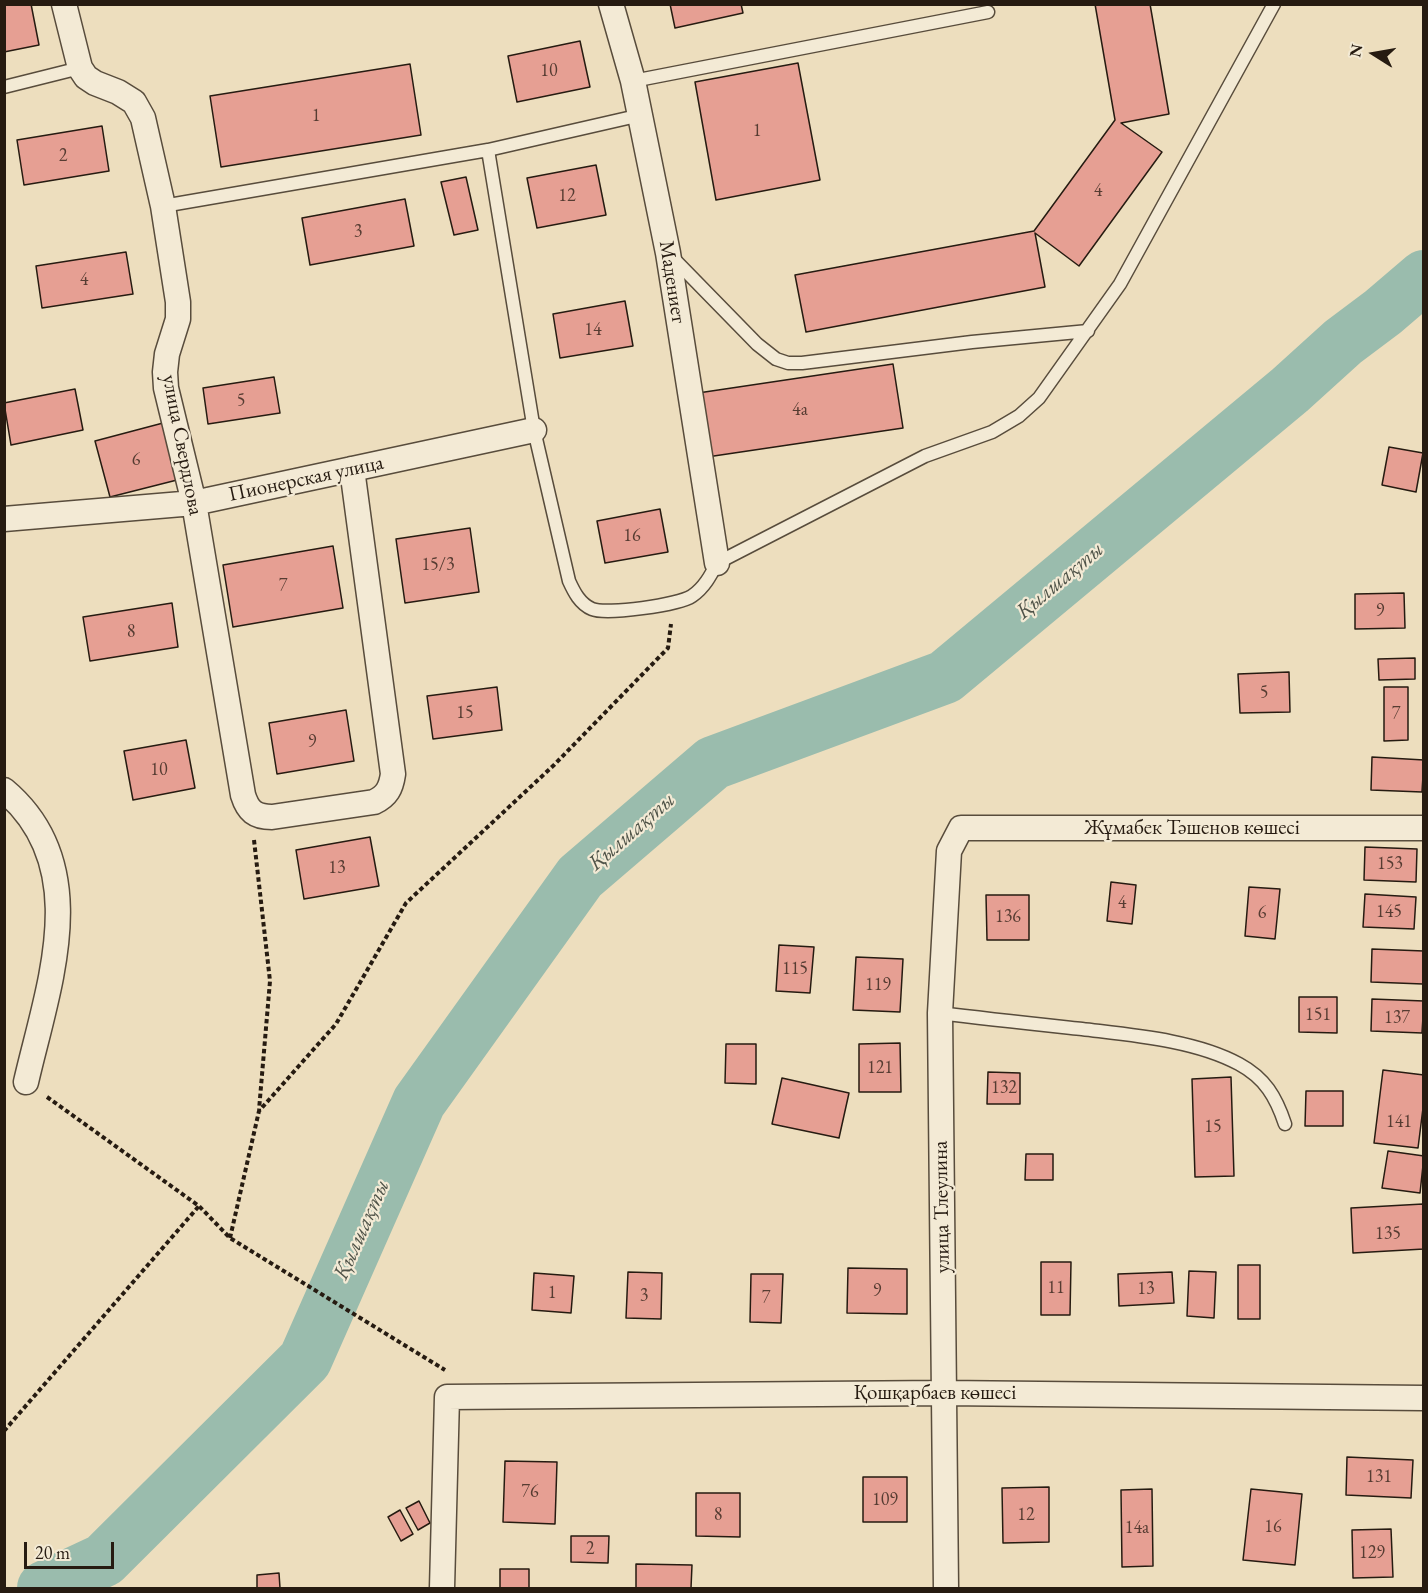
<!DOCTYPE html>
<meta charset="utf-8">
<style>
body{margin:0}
#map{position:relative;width:1428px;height:1593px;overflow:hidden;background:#eddebe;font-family:"EB Garamond",serif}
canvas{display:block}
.frame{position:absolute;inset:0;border:6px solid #261b11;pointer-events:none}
.north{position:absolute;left:1344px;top:24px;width:60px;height:60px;-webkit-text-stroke:4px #f3ead5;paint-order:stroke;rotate:281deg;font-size:16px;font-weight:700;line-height:24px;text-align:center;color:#261b11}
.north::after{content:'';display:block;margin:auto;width:21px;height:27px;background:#261b11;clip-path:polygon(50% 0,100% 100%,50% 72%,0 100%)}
.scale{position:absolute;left:24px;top:1542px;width:90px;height:27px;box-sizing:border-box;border:3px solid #261b11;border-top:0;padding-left:8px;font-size:18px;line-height:21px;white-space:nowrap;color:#261b11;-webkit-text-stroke:4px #f3ead5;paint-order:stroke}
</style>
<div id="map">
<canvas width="1428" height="1593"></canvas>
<div class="frame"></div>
<div class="north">N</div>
<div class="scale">20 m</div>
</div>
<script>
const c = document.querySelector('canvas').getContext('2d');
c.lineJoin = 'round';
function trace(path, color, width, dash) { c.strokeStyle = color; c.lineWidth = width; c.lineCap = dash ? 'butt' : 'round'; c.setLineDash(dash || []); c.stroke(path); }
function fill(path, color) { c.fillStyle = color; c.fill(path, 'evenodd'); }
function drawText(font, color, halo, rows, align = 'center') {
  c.font = font + ' "EB Garamond",serif'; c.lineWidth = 4.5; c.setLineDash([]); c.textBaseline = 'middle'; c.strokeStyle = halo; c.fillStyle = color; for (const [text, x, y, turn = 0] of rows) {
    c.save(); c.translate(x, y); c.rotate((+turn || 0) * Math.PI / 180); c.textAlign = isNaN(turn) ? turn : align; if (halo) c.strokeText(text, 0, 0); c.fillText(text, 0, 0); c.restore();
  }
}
trace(new Path2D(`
 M44 1588 104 1560 305 1360 419 1102 580 877 713 763 945 677 1290 390 1343 342 1383 312 1424 277`), '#9abcad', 54);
const building = new Path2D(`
 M4 4H31L39 45 4 52Z
 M670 4H741L743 13 675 28Z
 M1095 4H1150L1169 114 1121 123 1162 152 1079 266 1035 233 1045 287 806 332 795 275 1034 231 1115 120Z
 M580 41 590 87 517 102 508 56Z
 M798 63 820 180 716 200 695 82Z
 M410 64 421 135 221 167 210 96Z
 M102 126 109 171 24 185 17 140Z
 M596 165 606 215 537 228 527 178Z
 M466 177 478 230 454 235 441 182Z
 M405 199 414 246 310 265 302 218Z
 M126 252 133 294 42 308 36 266Z
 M625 301 633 346 560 358 553 314Z
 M893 364 903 428 707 457 698 393Z
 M274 377 280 413 208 424 203 388Z
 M75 389 83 430 11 445 4 403Z
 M163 423 177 480 110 497 95 441Z
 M1389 447 1423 453 1416 492 1382 485Z
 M660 509 668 552 605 563 597 521Z
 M470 528 479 592 405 603 396 539Z
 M333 546 343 608 233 627 223 565Z
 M1404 593 1405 628 1355 629V594Z
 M172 603 178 647 90 661 83 617Z
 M1415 658V679L1379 680 1378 659Z
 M1289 672 1290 712 1240 713 1238 674Z
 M497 687 502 730 433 739 427 696Z
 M1384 687H1408V740L1384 741Z
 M346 710 354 761 277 774 269 723Z
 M186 740 195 788 133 800 124 751Z
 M1372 757 1424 760 1422 792 1371 790Z
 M370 837 379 886 304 899 296 850Z
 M1365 847 1417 849 1416 882 1364 880Z
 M1111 882 1136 885 1132 924 1107 921Z
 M1249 887 1280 889 1275 939 1245 936Z
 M1365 894 1416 897 1414 929 1363 927Z
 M986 895H1029V940H987Z
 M779 945 814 947 810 993 776 991Z
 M1372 949 1424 951 1423 984 1371 982Z
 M856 957 903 959 900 1012 853 1010Z
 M1299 997H1337V1033L1299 1032Z
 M1372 999 1424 1001 1422 1033 1371 1031Z
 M900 1043 901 1092H859V1044Z
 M726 1044H756V1084L725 1083Z
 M1383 1070 1424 1075V1100L1418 1148 1374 1143Z
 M988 1072 1020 1073V1104H987Z
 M1231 1077 1234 1176 1195 1177 1192 1079Z
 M782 1078 849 1093 839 1138 772 1124Z
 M1306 1091H1343V1126H1305Z
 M1388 1151 1424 1156 1420 1193 1382 1188Z
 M1026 1154H1053V1180H1025Z
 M1423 1204 1424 1249 1353 1253 1351 1208Z
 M1041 1262H1071L1070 1315H1041Z
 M1238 1265H1260V1319H1238Z
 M848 1268 907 1269V1314L847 1313Z
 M1189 1271 1216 1272 1214 1318 1187 1316Z
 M628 1272 662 1273 661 1319 626 1318Z
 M1172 1272 1174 1303 1119 1306 1118 1274Z
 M534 1273 574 1276 571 1313 532 1310Z
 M751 1274H783L781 1323 750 1322Z
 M1347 1457 1413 1460 1411 1498 1346 1495Z
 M505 1461 557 1462 555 1524 503 1522Z
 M863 1477H907V1522H863Z
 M1049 1487V1542L1003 1543 1002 1488Z
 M1152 1489 1153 1566 1122 1567 1121 1490Z
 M1251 1489 1302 1494 1295 1565 1243 1560Z
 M696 1493H740V1537L696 1536Z
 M419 1501 430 1523 418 1530 406 1508Z
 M400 1510 413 1534 401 1541 388 1517Z
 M1391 1529 1393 1577 1353 1578 1352 1530Z
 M571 1536H609L608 1563 571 1562Z
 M636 1564 692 1565 691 1588H636Z
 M500 1569H529V1588H500Z
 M279 1573 280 1588H257V1575Z`);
fill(building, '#e69f93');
trace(building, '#261b11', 1.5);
const lane = new Path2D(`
 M633 81 988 12
 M4 87 80 68
 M641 115 488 150 534 430 569 581C574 592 580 604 592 609 606 615 679 605 692 596 704 588 711 575 717 563L925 456 992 432 1019 416 1039 398 1120 284 1274 4
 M163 206 488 150
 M671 256 757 344 776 359 788 363H802L972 342 1088 331
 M940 1013C987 1019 1035 1024 1082 1029 1131 1035 1195 1040 1239 1064 1265 1078 1276 1097 1285 1124`);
const street = new Path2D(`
 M64 4 80 68 86 77 95 83 118 92 134 102 143 118 163 206 178 302V319L167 354 165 372 166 388 194 503 243 795C248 811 255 817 272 817L374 802C387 796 391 788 393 774L352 469
 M611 4 633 81 668 253 717 563
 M4 519 194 503 534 430
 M4 790C95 866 48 986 26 1082
 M442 1588 447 1397 944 1393 1424 1398
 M946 1588 940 1013 949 851 961 828H1424`);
trace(lane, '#584c3c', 15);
trace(street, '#584c3c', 27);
trace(new Path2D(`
 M254 840 270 981 259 1110
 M47 1097 199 1206 230 1238 445 1370
 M230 1238 259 1111 336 1024 406 903 554 765 668 648 671 624
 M4 1431 199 1206`), '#261b11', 4, [4.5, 3]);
trace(lane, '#f3ead5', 12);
trace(street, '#f3ead5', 24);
drawText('18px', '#563c32', null, [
 ["10",549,71],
 ["1",316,116],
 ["1",757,131],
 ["2",63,156],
 ["4",1098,191],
 ["12",567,196],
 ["3",358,232],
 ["4",84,280],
 ["14",593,330],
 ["5",241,401],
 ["4а",800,410],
 ["6",136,460],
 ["16",632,536],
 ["15/3",438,565],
 ["7",283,586],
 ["9",1380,611],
 ["8",131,632],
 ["5",1264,693],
 ["15",465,713],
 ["7",1396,714],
 ["9",312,742],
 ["10",159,770],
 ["153",1390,864],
 ["13",337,868],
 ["4",1122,903],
 ["145",1389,912],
 ["6",1262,913],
 ["136",1008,917],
 ["115",795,969],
 ["119",878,985],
 ["151",1318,1015],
 ["137",1397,1018],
 ["121",880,1068],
 ["132",1004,1088],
 ["141",1399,1122],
 ["15",1213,1127],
 ["135",1388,1234],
 ["11",1056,1288],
 ["13",1146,1289],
 ["9",877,1291],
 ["1",552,1293],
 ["3",644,1296],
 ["7",766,1298],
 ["131",1379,1477],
 ["76",530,1492],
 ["109",885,1500],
 ["8",718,1515],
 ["12",1026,1515],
 ["16",1273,1527],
 ["14а",1137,1528],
 ["2",590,1549],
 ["129",1372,1553]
]);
drawText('21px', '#261b11', '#f3ead5', [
 ["Мадениет",672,282,81],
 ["улица Свердлова",182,445,79],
 ["Пионерская улица",306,479,-12],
 ["Жұмабек Тәшенов көшесі",1192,828],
 ["улица Тлеулина",942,1207,-91],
 ["Қошқарбаев көшесі",935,1393]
]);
drawText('italic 22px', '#4f5348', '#f3ead5', [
 ["Қылшақты",1060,581,-40],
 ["Қылшақты",632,832,-41],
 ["Қылшақты",362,1230,-66]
]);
</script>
